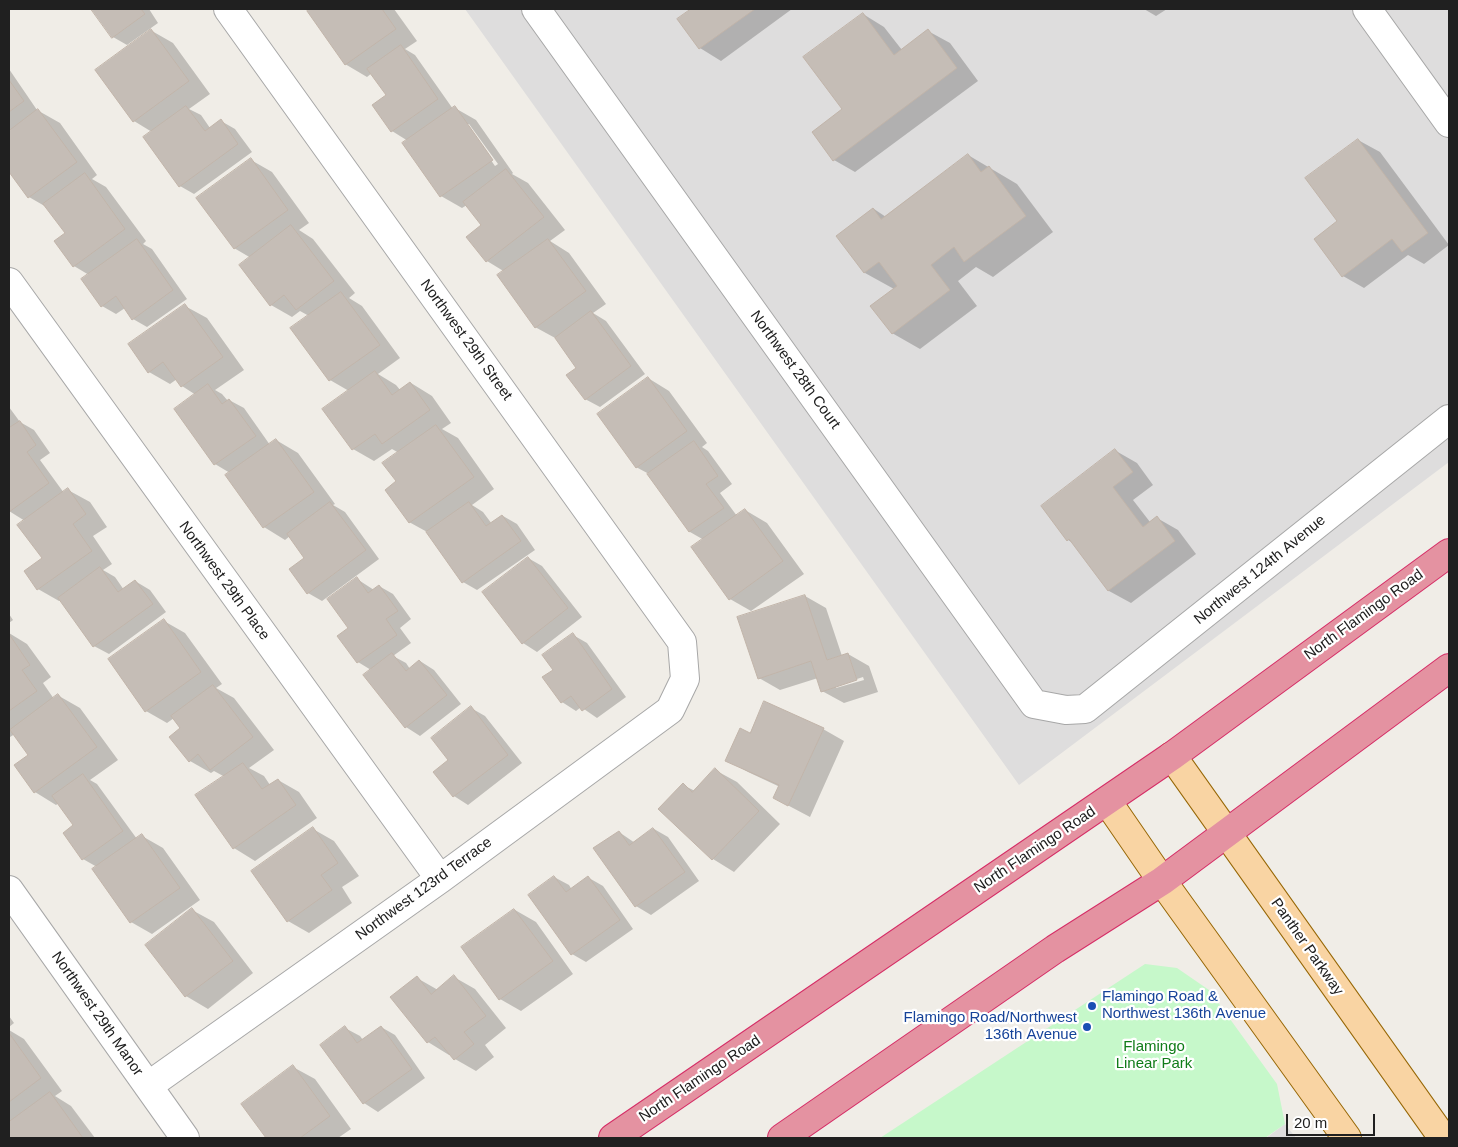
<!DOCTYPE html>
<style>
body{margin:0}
#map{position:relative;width:1458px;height:1147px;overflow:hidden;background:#f0ede7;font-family:Arial,sans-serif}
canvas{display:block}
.frame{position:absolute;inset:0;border:10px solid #202020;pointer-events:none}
.scale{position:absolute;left:1286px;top:1114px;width:89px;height:22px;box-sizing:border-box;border:2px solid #202020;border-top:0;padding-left:6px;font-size:15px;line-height:18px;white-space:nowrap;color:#202020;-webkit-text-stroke:4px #fff;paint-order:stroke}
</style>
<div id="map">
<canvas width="1458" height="1147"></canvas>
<div class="frame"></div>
<div class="scale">20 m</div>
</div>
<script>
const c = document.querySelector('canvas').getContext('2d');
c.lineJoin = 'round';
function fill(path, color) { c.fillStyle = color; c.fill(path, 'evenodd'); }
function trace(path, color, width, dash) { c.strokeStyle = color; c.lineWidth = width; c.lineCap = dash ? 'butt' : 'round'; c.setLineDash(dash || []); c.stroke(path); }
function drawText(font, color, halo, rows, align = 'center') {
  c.font = font + ' Arial,sans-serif'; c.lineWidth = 4.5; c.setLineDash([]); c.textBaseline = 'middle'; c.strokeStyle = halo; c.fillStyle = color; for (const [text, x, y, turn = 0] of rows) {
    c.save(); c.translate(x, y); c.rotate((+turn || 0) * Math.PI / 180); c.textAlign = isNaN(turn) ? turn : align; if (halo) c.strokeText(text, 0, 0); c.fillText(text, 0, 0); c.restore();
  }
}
fill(new Path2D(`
 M465 9H1449V462L1019 785Z
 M1285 1124 1296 1138H1266Z`), '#dedddd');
fill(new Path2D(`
 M1145 964 1177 968 1209 990 1277 1084 1285 1124 1265 1138H880Z`), '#c6f8ca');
fill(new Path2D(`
 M92 9H149L158 23 127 45 113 37Z
 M312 9H394L417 41 405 49 415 55 453 109 455 108 476 120 513 173 512 174 528 183 565 230 550 241 569 253 606 304 593 313 606 321 645 374 600 407 585 399 578 368 557 339 535 327 505 272 487 261 483 226 467 205 462 208 441 196 408 141 392 131 388 95 372 73 367 77 345 64 309 11ZM466 124H469L498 164 495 166Z
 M693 9H792L721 61 700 48 679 19Z
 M1144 9H1167L1156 16Z
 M863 14 884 27 902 50 928 31 950 43 978 81 855 172 834 160Z
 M152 31 173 43 210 94 189 109 201 115 210 128 221 121 235 129 252 152 194 194 180 186 152 132 134 121Z
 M9 69 37 110 60 123 97 175 92 179 106 187 146 241 143 244 152 249 187 299 147 327 133 319 125 308 116 314 102 306 89 275 74 266 67 234 48 208 29 197 9 170Z
 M1358 140 1380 152 1449 245 1424 264 1408 255 1364 288 1343 276 1339 221Z
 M968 155 1017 184 1053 232 993 277 976 267 958 281 977 306 920 349 892 333 894 289 865 273 874 209 886 217Z
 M251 160 272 172 309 223 299 230 313 239 355 293 349 298 362 306 400 358 378 374 396 385 401 391 411 383 432 396 451 423 442 429 458 438 494 489 472 505 483 512 492 524 503 516 517 524 535 550 477 590 463 582 429 533 409 522 397 482 399 453 392 449 374 461 353 449 349 391 330 380 292 328 309 316 300 311 292 317 271 305 251 258 234 248Z
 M185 306 207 318 244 370 215 390 222 394 228 401 229 400 244 408 270 445 276 440 298 453 335 504 333 505 345 512 379 559 322 601 308 593 306 558 290 536 285 540 264 527 230 473 215 464 196 395 182 386 177 379 170 384 149 372Z
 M648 378 669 391 707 443 702 447 708 451 732 484 720 493 737 516 745 510 767 523 804 574 751 611 730 599 704 540 690 532 649 474 636 467Z
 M9 407 20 422 34 430 50 453 40 460 64 493 68 490 90 502 107 527 93 536 112 564 103 570 115 577 124 590 135 581 150 590 166 612 109 654 94 646 61 600 59 601 38 589 43 559 25 521 9 511Z
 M1116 451 1137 463 1153 485 1133 500 1150 522 1157 518 1178 530 1196 554 1131 603 1109 591 1073 543 1068 540Z
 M528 558 542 566 582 617 537 652 523 643Z
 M357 579 374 590 379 586 393 594 411 619 400 628 411 643 393 656 406 663 410 669 420 661 434 670 461 704 420 736 406 727 365 675 371 670 358 662 349 629Z
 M805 596 826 608 842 656 848 654 869 666 878 692 844 703 822 691 818 678 780 690 759 678ZM863 677 864 680 836 688V686Z
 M9 614 13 620 9 623Z
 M164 621 185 633 222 684 216 688 234 698 274 750 249 768 264 776 270 785 278 780 299 792 317 818 255 861 234 848 225 777 214 771 211 773 190 761 182 728 174 718 167 723 146 711Z
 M9 633 27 644 51 677 43 683 54 699 59 696 80 708 118 760 90 780 97 784 137 839 142 836 163 848 200 900 152 934 131 922 97 867 83 859 75 826 59 803 56 805 35 792 30 755 15 734 10 737 9 736Z
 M573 635 587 643 626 697 597 718 581 707 576 711 562 702 554 670Z
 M471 708 485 716 522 763 468 805 454 796 450 761Z
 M823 729 844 741 810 817 774 798 780 787 748 772 727 760 750 734Z
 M715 770 737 782 780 824 734 872 713 859 683 785 695 791Z
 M313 829 334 841 359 876 342 887 352 903 309 933 288 921Z
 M654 829 668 837 699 881 651 915 636 906 595 849 619 832 635 843Z
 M554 877 569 885 572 890 589 878 603 886 633 929 586 962 572 954Z
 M192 910 214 922 253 973 208 1009 186 996 147 945Z
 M515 910 536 922 573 974 521 1011 500 999Z
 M454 977 475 989 506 1028 485 1045 494 1057 476 1071 455 1059 450 1054 449 1055 428 1042 417 978 438 990Z
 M9 1016 14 1023 9 1027Z
 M381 1027 395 1035 425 1078 378 1112 364 1103 345 1028 360 1036 363 1040Z
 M9 1030 24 1039 62 1091 55 1096 71 1106 95 1138H9Z
 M293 1067 315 1079 351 1129 338 1138H268L243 1104Z`), '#0003');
const building = new Path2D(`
 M91 9H141L145 14 112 38Z
 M310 9H382L396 29 345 65 307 11Z
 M691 9H755L699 49 677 19Z
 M863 13 894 55 928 29 957 68 833 161 812 132 842 109 803 57Z
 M151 29 189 81 133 122 95 70Z
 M401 45 438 99 391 132 372 105 386 95 367 69Z
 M9 80 24 101 9 112Z
 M186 106 205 131 221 119 238 144 179 187 143 137Z
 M455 106 493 160 440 197 402 143Z
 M38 109 77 162 28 198 9 172V131Z
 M1358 139 1428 233 1402 252 1392 239 1342 277 1314 239 1337 221 1305 178Z
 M968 154 981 172 989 166 1026 216 964 262 954 247 931 265 950 290 892 334 870 306 897 286 879 262 864 273 836 236 873 208 881 219Z
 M251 158 288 210 234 249 196 198Z
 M506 169 544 217 486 262 466 237 481 225 463 202Z
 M85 173 125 229 73 267 54 241 65 233 43 204Z
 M291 225 334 281 296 310 284 295 270 306 239 265Z
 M137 239 173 290 132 320 116 296 101 307 81 279Z
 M548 239 586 291 535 328 497 275Z
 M341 292 380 345 329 381 290 328Z
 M185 304 223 357 181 387 163 362 148 373 128 344Z
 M591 311 631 366 585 400 566 375 576 368 555 338Z
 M375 371 392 395 410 382 430 410 382 444 375 434 352 450 322 409Z
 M648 377 687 431 636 468 597 414Z
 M208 384 222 404 229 399 256 436 214 465 174 409Z
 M20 421 36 445 27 452 49 483 9 512V428Z
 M436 425 474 477 409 523 385 490 396 481 382 463Z
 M276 439 314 492 263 528 225 475Z
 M694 441 718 476 706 484 724 508 689 532 647 474Z
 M1115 449 1133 472 1113 487 1143 527 1157 516 1175 541 1108 591 1069 539 1067 541 1041 506Z
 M68 488 86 514 73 524 92 551 37 590 24 571 42 558 17 525Z
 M330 502 366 550 307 594 289 569 304 558 287 534Z
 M469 502 486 526 502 515 521 541 462 583 426 532Z
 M745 509 783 561 729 600 691 547Z
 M528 557 568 608 522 644 482 592Z
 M100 567 118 592 135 580 153 604 93 647 58 598Z
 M357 577 368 593 379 585 398 611 386 619 397 635 357 663 337 636 348 628 327 599Z
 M805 595 827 660 848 653 857 680 821 692 811 661 758 679 737 617Z
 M164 619 201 672 145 712 108 659Z
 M573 633 612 689 582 711 571 696 561 703 542 677 553 670 542 655Z
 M9 634 30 665 22 670 37 691 9 711Z
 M392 653 406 671 419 660 447 695 405 728 363 675Z
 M213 685 253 737 210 770 198 754 189 762 169 737 180 728 171 716Z
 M58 694 97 747 34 793 14 765 28 755 10 730Z
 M764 701 824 728 788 806 773 798 779 785 725 761 740 728 750 733Z
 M471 706 508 755 453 797 433 772 448 760 431 738Z
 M243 763 262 789 278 779 296 805 233 849 195 795Z
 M715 768 759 811 712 860 658 809 683 783 692 792Z
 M83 774 123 831 82 860 63 833 73 825 52 796Z
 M313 827 338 863 321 875 332 890 287 922 251 871Z
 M653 828 685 872 635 907 593 848 619 831 629 845Z
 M142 834 180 888 130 923 92 869Z
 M554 876 566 892 588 876 620 920 571 955 528 895Z
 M192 908 233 961 185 997 145 945Z
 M514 909 553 961 499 1000 461 947Z
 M454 975 486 1016 464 1032 474 1044 454 1060 435 1037 427 1043 390 997 417 976 431 994Z
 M345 1026 357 1043 381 1026 412 1069 363 1104 320 1045Z
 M9 1033 41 1078 9 1102Z
 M293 1065 330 1116 300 1138H266L241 1104Z
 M50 1092 83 1138H9V1122Z`);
fill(building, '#c5bdb6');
trace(building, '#c1b4a9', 1);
const minor = new Path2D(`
 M536 9 1034 704 1066 710 1085 709 1449 419
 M1367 9 1449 123
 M9 282 440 879
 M9 890 185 1138
 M148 1086 440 879 670 710 685 679 682 642 228 9`);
const major = new Path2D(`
 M1172 756 1443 1138
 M1107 801 1162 881 1347 1138`);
const highway = new Path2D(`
 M613 1138 1172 756 1449 553
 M782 1138 1055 949 1162 881 1449 668`);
trace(minor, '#a7a7a7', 30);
trace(major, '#976705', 30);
trace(highway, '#d52d66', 30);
trace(minor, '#fff', 28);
trace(major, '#f9d4a3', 28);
trace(highway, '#e492a1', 28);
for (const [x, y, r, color] of [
 [1092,1006,5,"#1a4fb4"],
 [1087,1027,5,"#1a4fb4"]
]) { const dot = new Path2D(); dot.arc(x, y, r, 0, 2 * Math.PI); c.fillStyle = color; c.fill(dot); trace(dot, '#fff', 2); }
drawText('15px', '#202020', '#fff', [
 ["Northwest 29th Street",466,340,54],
 ["Northwest 28th Court",795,370,54],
 ["Northwest 124th Avenue",1260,570,-39],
 ["Northwest 29th Place",224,581,54],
 ["North Flamingo Road",1364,615,-36],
 ["North Flamingo Road",1035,850,-34],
 ["Northwest 123rd Terrace",424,889,-36],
 ["Panther Parkway",1307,947,55],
 ["Northwest 29th Manor",97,1014,55],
 ["North Flamingo Road",700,1079,-34]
]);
drawText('15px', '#164399', '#fff', [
 ["Flamingo Road &",1102,997],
 ["Northwest 136th Avenue",1102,1014],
 ["Flamingo Road/Northwest",1077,1018,"right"],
 ["136th Avenue",1077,1035,"right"]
], 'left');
drawText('15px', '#107c19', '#fff', [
 ["Flamingo",1154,1047],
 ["Linear Park",1154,1064]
]);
</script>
